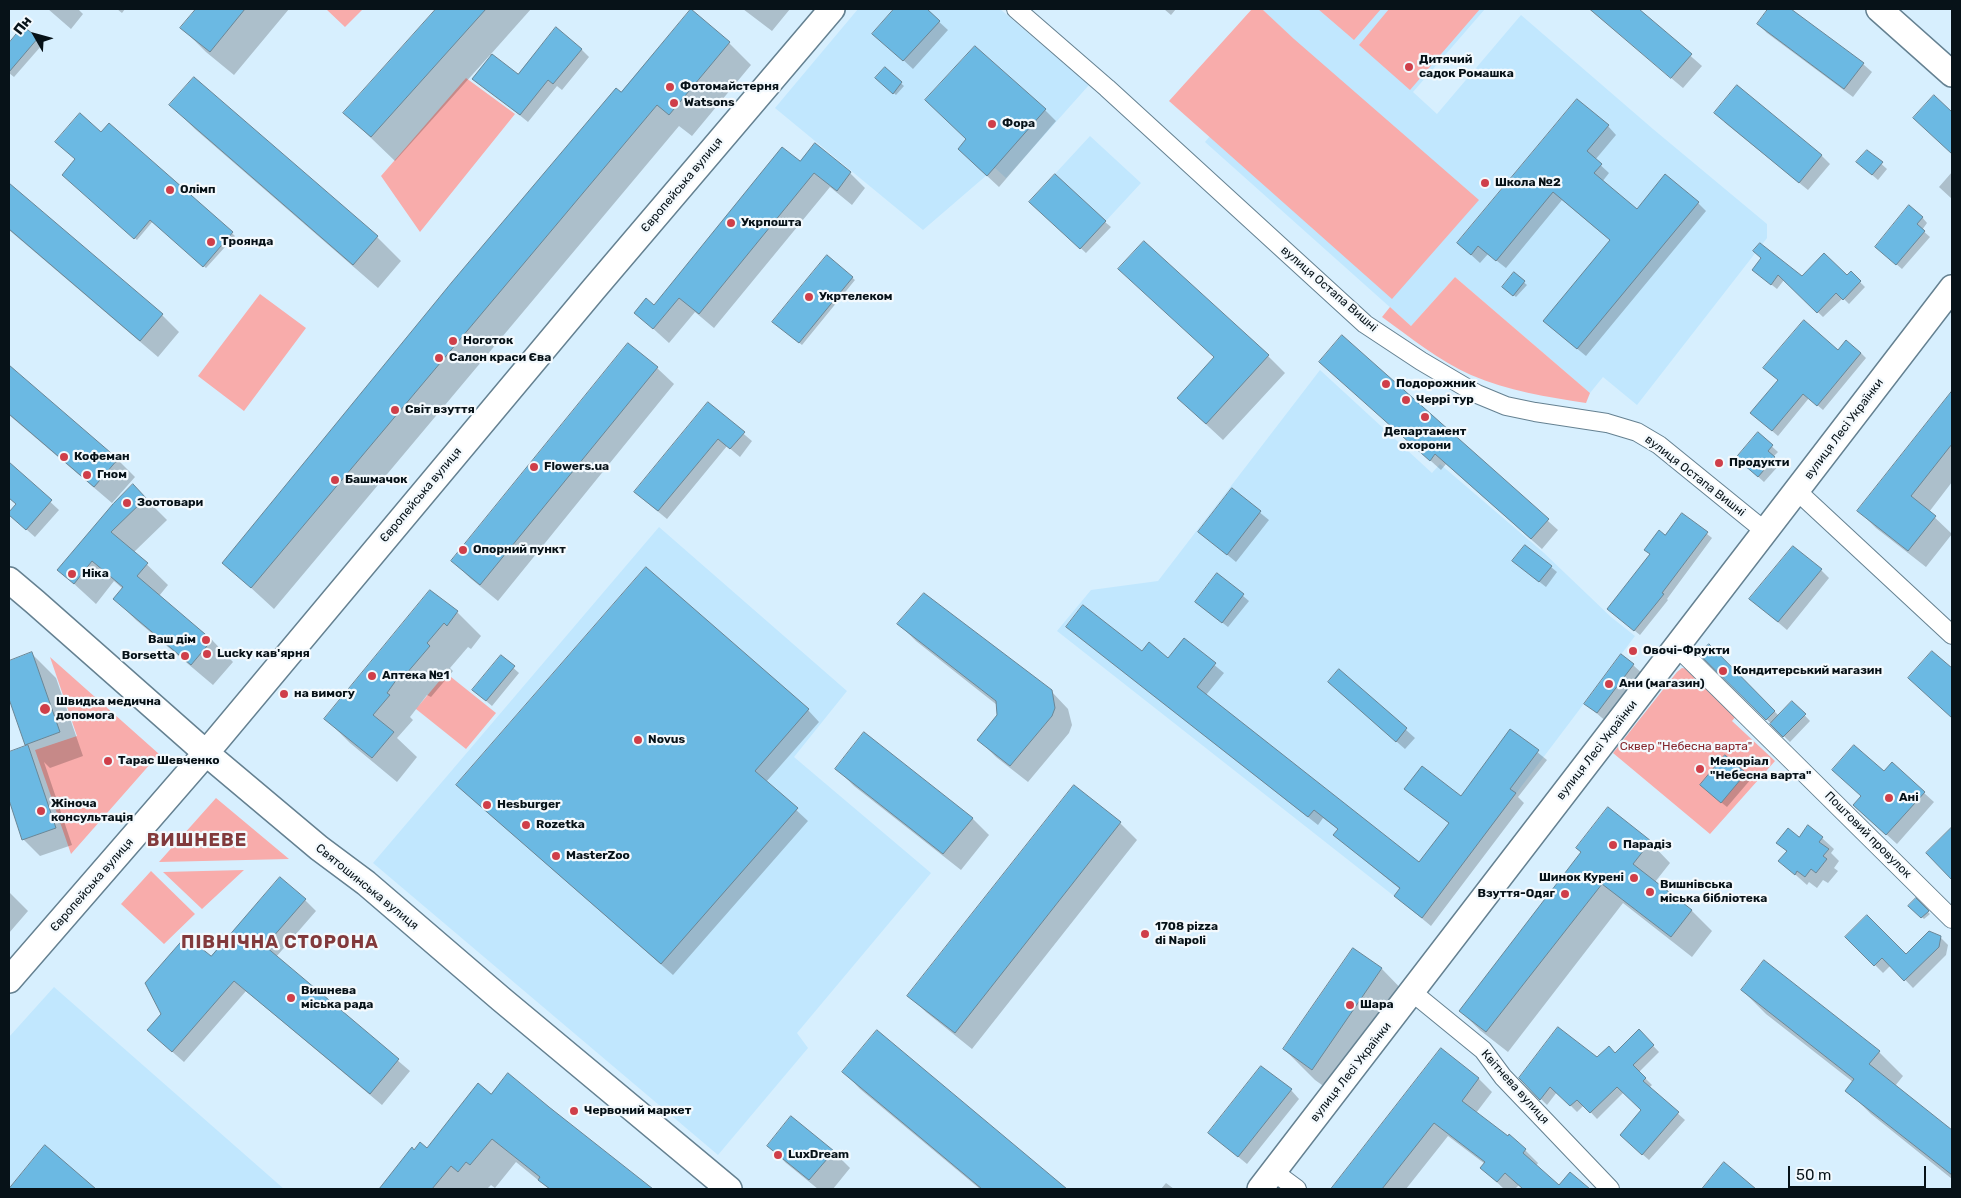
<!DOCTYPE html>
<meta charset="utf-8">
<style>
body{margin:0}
#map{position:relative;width:1961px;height:1198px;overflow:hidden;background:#d7effe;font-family:Rubik,sans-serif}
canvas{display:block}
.frame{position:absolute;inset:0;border:10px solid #071218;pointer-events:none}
.north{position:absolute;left:10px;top:10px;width:50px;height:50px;-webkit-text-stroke:4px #f3f9fd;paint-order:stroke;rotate:308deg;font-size:14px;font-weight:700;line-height:20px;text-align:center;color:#071218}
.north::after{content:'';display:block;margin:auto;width:18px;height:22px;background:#071218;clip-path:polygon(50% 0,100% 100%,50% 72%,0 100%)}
.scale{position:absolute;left:1788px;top:1166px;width:138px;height:22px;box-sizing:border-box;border:2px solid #071218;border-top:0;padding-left:6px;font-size:15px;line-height:18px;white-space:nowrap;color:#071218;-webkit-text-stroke:4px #f3f9fd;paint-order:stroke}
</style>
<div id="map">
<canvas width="1961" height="1198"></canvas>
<div class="frame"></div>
<div class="north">Пн</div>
<div class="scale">50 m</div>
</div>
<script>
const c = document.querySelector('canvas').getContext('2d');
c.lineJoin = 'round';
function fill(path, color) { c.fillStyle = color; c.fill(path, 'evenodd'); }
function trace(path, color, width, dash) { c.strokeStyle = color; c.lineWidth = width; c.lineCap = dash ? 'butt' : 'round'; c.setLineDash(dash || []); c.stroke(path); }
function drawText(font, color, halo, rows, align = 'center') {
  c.font = font + ' Rubik,sans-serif'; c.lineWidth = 4.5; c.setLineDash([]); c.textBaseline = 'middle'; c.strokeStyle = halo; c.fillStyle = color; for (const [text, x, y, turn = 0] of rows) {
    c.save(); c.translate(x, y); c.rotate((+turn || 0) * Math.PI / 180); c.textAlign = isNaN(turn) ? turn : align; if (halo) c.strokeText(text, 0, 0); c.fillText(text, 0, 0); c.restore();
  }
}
fill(new Path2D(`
 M858 9H1000L1089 85 1006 178 995 168 923 230 775 108Z
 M1262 9H1485L1413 92 1437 114 1521 15 1653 129 1767 224V238L1637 405 1603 377 1590 393 1455 277 1411 326 1205 142 1293 39Z
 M1090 136 1141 183 1080 249 1029 202Z
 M1320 370 1432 473 1440 464 1544 553 1611 617 1635 636 1422 918 1057 631 1091 590 1158 581Z
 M659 527 847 691 794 757 931 873 797 1033 808 1048 718 1155 373 863Z
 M54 987 284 1189H9V1037Z`), '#c1e7fe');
fill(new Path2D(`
 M326 9H363L345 27Z
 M1252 9H1262L1294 39 1479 200 1392 299 1169 101Z
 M1318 9H1381L1354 40Z
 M1389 9H1480L1410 90 1359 45Z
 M466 78 515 114 420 232 381 176Z
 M1455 277 1590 393 1586 403C1547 397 1508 391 1471 375 1439 361 1410 337 1382 317L1390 307 1411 326Z
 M260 294 306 328 244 411 198 376Z
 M50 657 159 754 71 854 35 750 77 736Z
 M1682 668 1688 669 1737 715 1732 721 1775 761 1710 834 1613 753 1677 672Z
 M446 673 496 713 466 749 416 709Z
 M216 798 289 859 159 862Z
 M244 870 202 909 163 872Z
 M151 871 195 914 164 944 121 904Z`), '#f8acab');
fill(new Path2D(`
 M48 9H78L83 14 71 29Z
 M117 9H125L122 13Z
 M198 9H289L234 75 206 52 182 28Z
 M438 9H531L491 54 518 76 581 49 589 57 562 90 557 86 528 122 474 78 491 57 490 55 395 161 345 113Z
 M743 9H790L772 31Z
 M896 9H925L948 30 913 69 874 33Z
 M1164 9H1176L1171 15Z
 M1589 9H1637L1702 66 1683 88Z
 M1770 9H1789L1863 64 1872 72 1853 97 1767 33 1758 24Z
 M691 11 729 43 751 65 692 136 679 126 274 609 224 563Z
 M23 28 42 45 14 77 9 73V45Z
 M885 69 904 86 896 95 877 78Z
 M194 78 377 237 401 261 378 288 195 129 171 105Z
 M1045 110 1056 121 999 187 971 161 967 139Z
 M1724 122 1821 155 1830 164 1808 190Z
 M109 124 235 236 206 268 153 221 137 240 63 175Z
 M1608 126 1616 135 1595 160 1609 173 1602 182 1637 210 1698 203 1706 211 1586 356 1553 329 1611 241 1562 200 1506 268 1488 254 1480 263 1458 243Z
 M815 144 850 173 865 188 852 205 830 187 714 328 695 312 669 343 636 313 654 306 800 163Z
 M1867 151 1887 169 1878 180 1864 168Z
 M1952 172V199L1939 187Z
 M12 187 162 315 179 332 158 357 9 230V191Z
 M1036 207 1105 222 1111 227 1086 253Z
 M1922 217 1927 223 1922 230 1930 237 1902 269 1882 252Z
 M827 257 855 280 802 345 776 324Z
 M1753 270 1802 278 1847 277 1851 273 1865 287 1849 304 1843 298 1823 317 1784 280 1777 289Z
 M1514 274 1527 285 1516 297 1506 289Z
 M1342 337 1558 530 1542 549 1446 464 1441 470 1320 362Z
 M1838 352 1861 353 1866 358 1823 410 1809 398 1778 436 1757 418Z
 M1268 356 1285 373 1223 440 1196 415Z
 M9 367 118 460 135 477 112 503 9 415Z
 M657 368 674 384 498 601 470 578 453 561Z
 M1952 393V482L1929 512 1952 534 1926 567 1876 528 1859 511Z
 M708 404 752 441 740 457 727 446 667 519 644 500Z
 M1758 434 1778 452 1773 457 1780 464 1764 482 1743 463Z
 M9 464 59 510 35 537 18 522 17 505 9 498Z
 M133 486 167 520 134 552 168 585 159 596 212 640 233 662 213 685 136 620 115 599 123 589 114 581 96 604 59 570Z
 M1232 490 1269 520 1236 562 1200 532Z
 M1682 514 1712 538 1667 599 1668 600 1640 635 1614 614Z
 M1519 566 1551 567 1557 572 1546 587Z
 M1821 570 1829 578 1787 630 1751 599Z
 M1218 575 1249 601 1228 627 1202 607Z
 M430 592 457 612 481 636 471 649 468 647 450 668 453 671 431 697 427 695 410 717 413 720 397 738 417 757 397 782 350 743 326 719Z
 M899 624 1051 691 1068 709 1072 725 1069 733 1028 782 996 757 979 740 999 715 997 705 916 641Z
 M1068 627 1142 653 1169 659 1184 640 1224 673 1206 695 1420 864 1450 824 1406 789 1461 797 1511 731 1547 760 1518 797 1524 803 1431 926 1395 896 1400 889 1334 835 1339 830 1323 818 1318 825 1077 635Z
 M1709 645 1779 716 1792 702 1810 721 1790 742 1700 654Z
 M32 654 56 678 83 756 50 768 44 762 72 845 40 856 23 839 9 796V753L28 747 9 696V662Z
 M501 657 519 673 492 706 479 695Z
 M1633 665 1645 676 1609 724 1586 704Z
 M1340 671 1415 738 1405 749 1338 691Z
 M808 710 819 722 766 782 808 821 673 975 469 796Z
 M1726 757 1751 779 1727 807 1707 791Z
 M837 769 972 818 989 835 961 870 854 786Z
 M1884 773 1924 793 1934 802 1897 844 1865 815Z
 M1074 787 1120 823 1137 840 972 1049 926 1012 909 996Z
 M1799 838H1822L1834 849 1831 853 1839 861 1834 868 1838 871 1828 883 1823 880 1817 888 1809 882 1807 885 1780 861 1787 852 1778 843Z
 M1650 842 1670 863 1655 882 1692 911 1712 931 1692 957 1623 903 1508 1052 1481 1031 1460 1011 1583 853Z
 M9 892 28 911 9 933Z
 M305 900 316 911 276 957 410 1071 382 1105 246 991 184 1062 160 1041Z
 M1916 900 1930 914 1924 919 1910 906Z
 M1847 937 1906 956 1940 937 1948 945 1946 955 1913 988 1891 965 1883 973Z
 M1382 969 1412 1000 1343 1100 1315 1080 1284 1049Z
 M1742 990 1879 1052 1903 1076 1895 1086 1952 1132V1179L1871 1114 1847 1090 1853 1082 1766 1014Z
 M1639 1031 1659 1052 1639 1072 1652 1085 1649 1088 1685 1120 1649 1160 1628 1142 1643 1110 1624 1092 1597 1119 1584 1105 1577 1112 1557 1092 1547 1105 1520 1078 1615 1054Z
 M877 1032 1065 1189H980L860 1089 844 1072Z
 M1441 1050 1479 1079 1492 1092 1476 1113 1525 1150 1538 1163 1536 1166 1559 1187 1570 1174 1588 1189H1524L1519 1185 1515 1189H1504L1482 1168 1485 1164 1448 1136 1406 1189H1333Z
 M509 1075 651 1189H549L516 1162 495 1188 491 1185 487 1189H380L412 1149 415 1152 427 1149 492 1096Z
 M1291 1090 1299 1099 1247 1164 1219 1141Z
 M769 1146 833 1151 850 1168 833 1189H818L786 1163Z
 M45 1147 94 1189H9Z
 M1724 1164 1754 1189H1703Z
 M1166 1183 1174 1189H1161Z`), '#0003');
const building = new Path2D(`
 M196 9H245L210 52 180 28Z
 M436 9H486L371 137 343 113Z
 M691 9 730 42 669 115 657 105 251 588 222 563 452 282 616 88 621 92Z
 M894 9H927L940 21 903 61 872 34Z
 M1590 9H1639L1692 54 1671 78Z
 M1768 9H1791L1864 63 1844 89 1757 24Z
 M23 26 38 38 9 72V43Z
 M556 27 582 49 553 84 548 80 520 115 472 79 492 54 518 74Z
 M975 46 1046 109 987 176 958 149 966 139 925 100Z
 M885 67 902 82 893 94 875 78Z
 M194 77 378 236 353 265 169 105Z
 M1737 85 1822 155 1799 183 1714 113Z
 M1934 95 1952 112V154L1913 118Z
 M1577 99 1609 125 1587 151 1602 164 1594 173 1637 209 1665 174 1699 202 1577 349 1543 321 1610 240 1553 192 1496 261 1478 246 1471 255 1457 243Z
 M80 113 101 132 109 123 233 232 203 267 150 220 134 239 62 175 75 159 55 142Z
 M815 143 851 172 837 191 814 173 699 314 679 298 653 329 634 313 646 298 654 305 782 147 800 161Z
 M1867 150 1883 162 1872 175 1856 162Z
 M1055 174 1106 221 1080 249 1029 202Z
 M9 183 163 314 140 341 9 229Z
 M1909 205 1923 217 1917 224 1925 231 1896 265 1875 247Z
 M1144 241 1269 355 1206 424 1177 398 1214 357 1118 269Z
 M1760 243 1802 276 1824 253 1847 275 1851 271 1861 281 1843 300 1836 293 1817 313 1778 275 1771 285 1752 270 1761 258 1753 251Z
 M827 255 853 277 799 343 772 322Z
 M1514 272 1525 281 1513 296 1502 287Z
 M1804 320 1838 350 1846 340 1861 353 1817 406 1803 394 1772 431 1750 413 1778 380 1763 368Z
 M1342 335 1549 519 1531 539 1435 454 1430 461 1319 362Z
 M628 343 658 367 480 585 451 561Z
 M9 365 118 459 94 487 9 414Z
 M1952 391V444L1911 496 1936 516 1908 551 1857 511Z
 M708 402 745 432 730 449 718 439 658 511 634 492Z
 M1758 432 1773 445 1768 451 1775 457 1758 477 1736 458Z
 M9 462 52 500 26 530 9 515V512L16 504 9 498Z
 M133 484 146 498 111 532 148 563 137 576 212 640 191 665 113 599 123 587 92 561 74 584 57 570 113 504Z
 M1232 488 1261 511 1227 555 1198 532Z
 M1682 513 1708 532 1662 593 1664 594 1634 631 1607 609 1650 554 1644 550 1659 530 1665 535Z
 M1525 545 1552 566 1539 582 1512 561Z
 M1793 546 1822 569 1778 622 1749 599Z
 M646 567 809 709 755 771 798 808 661 964 456 785Z
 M1217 573 1244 594 1222 623 1195 602Z
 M430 590 458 611 447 626 444 623 427 643 430 646 406 674 402 672 387 693 390 695 373 715 394 732 372 758 324 719Z
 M924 593 1052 690 1055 708 1052 716 1010 766 977 740 997 715 996 701 897 624Z
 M1083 605 1142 651 1149 642 1168 658 1184 638 1216 663 1197 687 1419 862 1449 823 1404 789 1422 766 1461 796 1510 729 1539 750 1510 789 1516 793 1422 918 1394 896 1400 888 1333 835 1338 829 1314 810 1308 817 1066 627Z
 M1709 644 1775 711 1766 720 1699 654Z
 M1932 651 1952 668V718L1908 678Z
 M32 652 60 732 25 745 9 699V661Z
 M1621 654 1634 664 1597 713 1584 704Z
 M501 655 515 666 486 701 472 690Z
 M1339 669 1407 728 1396 742 1328 682Z
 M1792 701 1806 714 1783 737 1770 724Z
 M864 732 973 818 943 854 835 769Z
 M28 745 56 828 22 840 9 800V752Z
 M1854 745 1884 771 1892 762 1925 792 1886 835 1853 805 1861 796 1832 770Z
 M1725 755 1746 773 1721 803 1700 785Z
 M1074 785 1121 822 955 1033 907 996Z
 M1608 807 1651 841 1633 864 1692 910 1671 937 1602 884 1486 1032 1459 1011 1581 852 1576 848Z
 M1808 825 1823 837 1819 842 1829 849 1823 856 1827 859 1816 873 1811 869 1805 877 1797 871 1795 875 1778 861 1787 851 1776 843 1788 828 1799 837Z
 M1952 827V880L1926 853Z
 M280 877 306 899 265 946 399 1059 370 1094 234 981 172 1052 147 1030 161 1014 145 983 186 936 211 956Z
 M1916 898 1929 911 1921 918 1908 906Z
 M1867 915 1906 954 1929 931 1941 936 1939 947 1904 981 1882 958 1874 966 1845 937Z
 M1353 948 1382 968 1312 1070 1283 1049Z
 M1764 960 1880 1051 1869 1064 1952 1130V1175L1845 1091 1854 1079 1741 990Z
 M1558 1027 1597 1057 1609 1046 1615 1053 1639 1029 1654 1045 1633 1065 1646 1078 1643 1081 1679 1112 1642 1155 1620 1135 1641 1110 1617 1087 1590 1113 1577 1100 1570 1106 1550 1087 1540 1100 1519 1078Z
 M877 1030 1067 1189H982L842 1072Z
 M1441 1048 1479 1078 1462 1101 1508 1136 1509 1134 1526 1149 1523 1153 1559 1185 1570 1172 1590 1189H1523L1505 1173 1497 1182 1480 1168 1485 1162 1434 1123 1382 1189H1331Z
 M1261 1066 1292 1089 1238 1157 1208 1133Z
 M508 1073 549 1107 653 1189H550L538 1180 540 1177 492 1139 470 1165 466 1162 458 1172 451 1166 432 1189H379L412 1147 414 1150 420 1142 427 1148 478 1083 491 1094Z
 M791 1116 834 1151 809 1180 767 1146Z
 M45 1145 96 1189H9Z
 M1724 1162 1756 1189H1702Z`);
fill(building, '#6bb9e3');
trace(building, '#6a8696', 1);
const street = new Path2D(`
 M1016 9 1107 88 1365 324 1421 361 1477 394 1506 406 1535 412 1607 423 1637 432 1659 445 1766 532
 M1797 491 1952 635
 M1677 647 1952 919
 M1412 992 1483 1050 1503 1077 1610 1189
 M1274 1172 1297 1189`);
const secondary = new Path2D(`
 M1879 9 1952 74
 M9 580 35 602 206 753 319 848 366 883 501 999 729 1189
 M9 980 206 753 593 290 832 9
 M1260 1189 1952 288`);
trace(street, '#658191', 20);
trace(secondary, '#658191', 28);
trace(street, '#fff', 18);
trace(secondary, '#fff', 25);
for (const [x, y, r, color] of [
 [1409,67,5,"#cf3f4a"],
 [670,87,5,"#cf3f4a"],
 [674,103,5,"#cf3f4a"],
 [992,124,5,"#cf3f4a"],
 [1485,183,5,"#cf3f4a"],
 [170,190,5,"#cf3f4a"],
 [731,223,5,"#cf3f4a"],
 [211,242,5,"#cf3f4a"],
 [809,297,5,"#cf3f4a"],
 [453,341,5,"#cf3f4a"],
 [439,358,5,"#cf3f4a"],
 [1386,384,5,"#cf3f4a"],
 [1406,400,5,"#cf3f4a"],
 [395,410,5,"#cf3f4a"],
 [1425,417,5,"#cf3f4a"],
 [64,457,5,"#cf3f4a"],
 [1719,463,5,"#cf3f4a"],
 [534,467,5,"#cf3f4a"],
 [87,475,5,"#cf3f4a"],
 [335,480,5,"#cf3f4a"],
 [127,503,5,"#cf3f4a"],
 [463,550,5,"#cf3f4a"],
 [72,574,5,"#cf3f4a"],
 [206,640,5,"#cf3f4a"],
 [1633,651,5,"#cf3f4a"],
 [207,654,5,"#cf3f4a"],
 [185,656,5,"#cf3f4a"],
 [1723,671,5,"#cf3f4a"],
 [372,676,5,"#cf3f4a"],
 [1609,684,5,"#cf3f4a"],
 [284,694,5,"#cf3f4a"],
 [45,709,6,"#cf3f4a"],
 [638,740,5,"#cf3f4a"],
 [108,761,5,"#cf3f4a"],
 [1700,769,5,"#cf3f4a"],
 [1889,798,5,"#cf3f4a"],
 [487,805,5,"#cf3f4a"],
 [41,811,5,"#cf3f4a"],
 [526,825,5,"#cf3f4a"],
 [1613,845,5,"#cf3f4a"],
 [556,856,5,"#cf3f4a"],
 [1634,878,5,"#cf3f4a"],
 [1650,892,5,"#cf3f4a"],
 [1565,894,5,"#cf3f4a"],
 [1145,934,5,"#cf3f4a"],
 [291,998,5,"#cf3f4a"],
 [1350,1005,5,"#cf3f4a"],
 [574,1111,5,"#cf3f4a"],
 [778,1155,5,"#cf3f4a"]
]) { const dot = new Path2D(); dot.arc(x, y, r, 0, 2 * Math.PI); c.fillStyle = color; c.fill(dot); trace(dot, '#f3f9fd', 2); }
drawText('bold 12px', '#071218', '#f3f9fd', [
 ["Дитячий",1419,60],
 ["садок Ромашка",1419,74],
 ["Фотомайстерня",680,87],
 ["Watsons",684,103],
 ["Фора",1002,124],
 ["Школа №2",1495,183],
 ["Олімп",180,190],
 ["Укрпошта",741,223],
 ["Троянда",221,242],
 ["Укртелеком",819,297],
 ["Ноготок",463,341],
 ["Салон краси Єва",449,358],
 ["Подорожник",1396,384],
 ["Черрі тур",1416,400],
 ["Світ взуття",405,410],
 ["Департамент",1425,432,"center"],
 ["охорони",1425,446,"center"],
 ["Кофеман",74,457],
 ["Продукти",1729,463],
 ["Flowers.ua",544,467],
 ["Гном",97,475],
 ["Башмачок",345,480],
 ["Зоотовари",137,503],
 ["Опорний пункт",473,550],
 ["Ніка",82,574],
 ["Ваш дім",196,640,"right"],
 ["Овочі-Фрукти",1643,651],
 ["Lucky кав'ярня",217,654],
 ["Borsetta",175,656,"right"],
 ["Кондитерський магазин",1733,671],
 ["Аптека №1",382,676],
 ["Ани (магазин)",1619,684],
 ["на вимогу",294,694],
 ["Швидка медична",56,702],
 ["допомога",56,716],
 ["Novus",648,740],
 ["Тарас Шевченко",118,761],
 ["Меморіал",1710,762],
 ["\"Небесна варта\"",1710,776],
 ["Ані",1899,798],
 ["Жіноча",51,804],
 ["консультація",51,818],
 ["Hesburger",497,805],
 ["Rozetka",536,825],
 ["Парадіз",1623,845],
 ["MasterZoo",566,856],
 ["Шинок Курені",1624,878,"right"],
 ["Вишнівська",1660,885],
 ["міська бібліотека",1660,899],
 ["Взуття-Одяг",1555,894,"right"],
 ["1708 pizza",1155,927],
 ["di Napoli",1155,941],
 ["Вишнева",301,991],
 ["міська рада",301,1005],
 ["Шара",1360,1005],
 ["Червоний маркет",584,1111],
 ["LuxDream",788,1155]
], 'left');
drawText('12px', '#071218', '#f3f9fd', [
 ["Європейська вулиця",682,185,-50],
 ["вулиця Остапа Вишні",1329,289,41],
 ["вулиця Лесі Українки",1844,429,-53],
 ["вулиця Остапа Вишні",1695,476,38],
 ["Європейська вулиця",421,495,-50],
 ["вулиця Лесі Українки",1597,750,-52],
 ["Поштовий провулок",1868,835,45],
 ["Європейська вулиця",92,885,-49],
 ["Святошинська вулиця",367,887,39],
 ["вулиця Лесі Українки",1351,1072,-52],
 ["Квітнева вулиця",1515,1087,48]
]);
drawText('12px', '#85262d', '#f3f9fd', [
 ["Сквер \"Небесна варта\"",1686,747]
]);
c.letterSpacing = '1px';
drawText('bold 18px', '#823a3c', '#f3f9fd', [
 ["ВИШНЕВЕ",197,841],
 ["ПІВНІЧНА СТОРОНА",280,943]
]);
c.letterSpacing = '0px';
</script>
